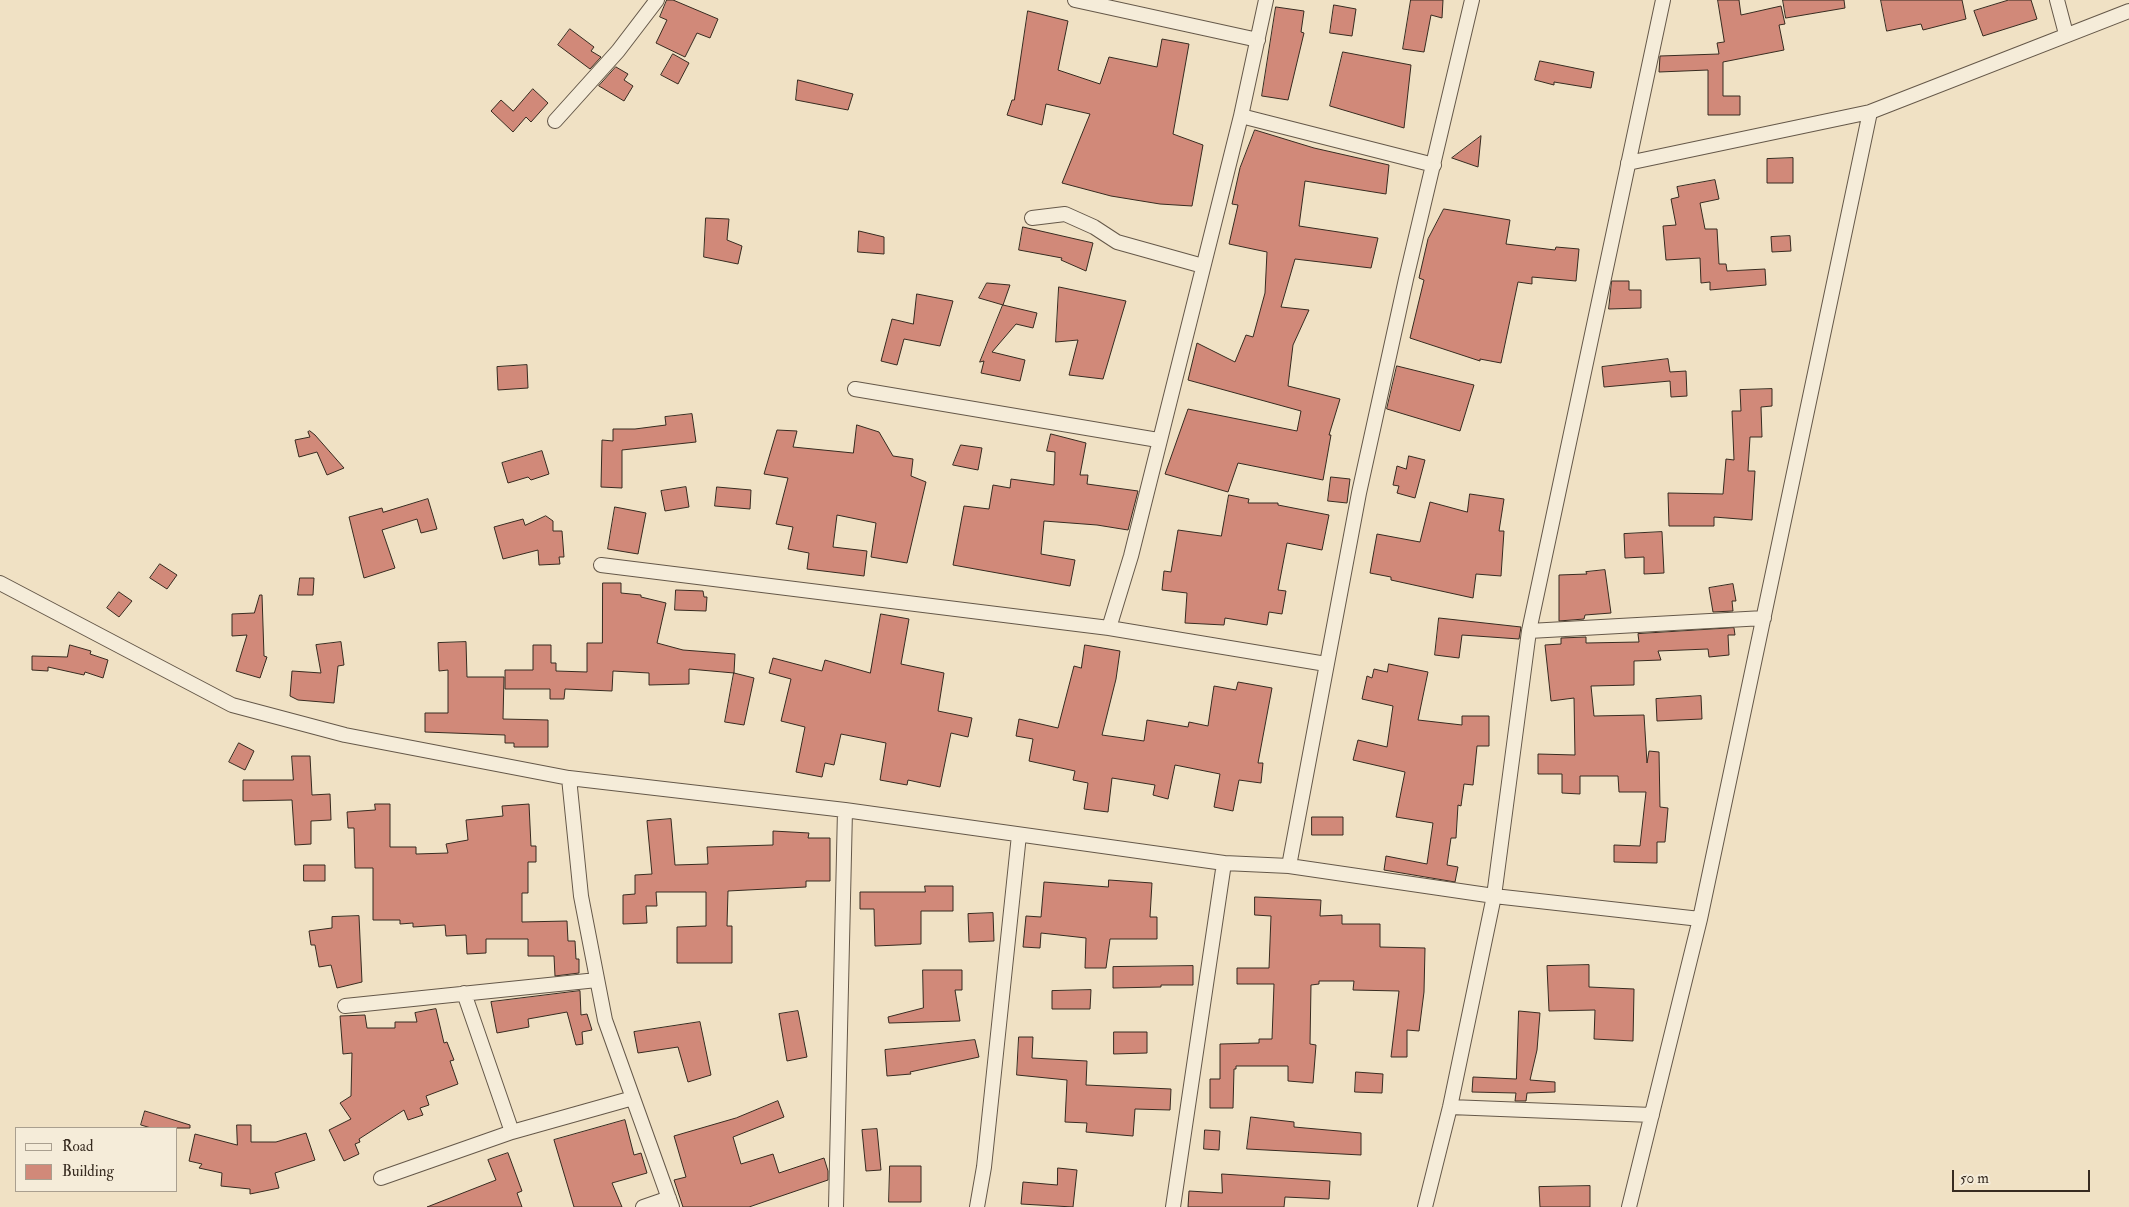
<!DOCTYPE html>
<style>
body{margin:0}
#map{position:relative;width:2129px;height:1207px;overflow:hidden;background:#f0e1c4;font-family:"IM FELL Double Pica",serif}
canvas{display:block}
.legend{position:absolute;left:15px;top:1127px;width:162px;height:65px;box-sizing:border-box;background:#f5ecd9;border:1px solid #a99f8f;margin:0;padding:6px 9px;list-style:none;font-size:15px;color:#372b20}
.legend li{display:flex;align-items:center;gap:10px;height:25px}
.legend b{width:25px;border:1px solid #a99f8f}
.scale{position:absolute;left:1952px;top:1170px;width:138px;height:22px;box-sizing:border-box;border:2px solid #372b20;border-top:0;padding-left:6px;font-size:15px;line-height:18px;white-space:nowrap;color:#372b20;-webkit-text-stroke:4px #f5ecd9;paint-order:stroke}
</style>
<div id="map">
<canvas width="2129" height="1207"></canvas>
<ul class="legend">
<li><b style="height:6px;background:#f5ecd9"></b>Road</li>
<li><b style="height:14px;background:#d18979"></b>Building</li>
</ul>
<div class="scale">50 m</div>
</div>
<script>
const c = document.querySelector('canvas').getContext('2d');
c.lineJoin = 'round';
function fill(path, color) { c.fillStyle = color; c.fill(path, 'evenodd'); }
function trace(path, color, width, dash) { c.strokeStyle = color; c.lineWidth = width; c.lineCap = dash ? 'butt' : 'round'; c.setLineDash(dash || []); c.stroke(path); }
const building = new Path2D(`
 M667 0H673L718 19 710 38 697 33 685 57 656 43 667 20 660 17Z
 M1411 0H1443L1442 18 1431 15 1424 52 1403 49Z
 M1718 0H1739L1741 15 1781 6 1785 24 1779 25 1784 50 1723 62V96H1740V115H1708V70L1659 72 1660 56 1719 54 1717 43 1724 42Z
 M1783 0H1844L1845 8 1786 18Z
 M1881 0H1962L1966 19 1923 30 1921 24 1887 31Z
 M2009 0H2031L2037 19 1983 36 1974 11Z
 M1334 5 1356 9 1352 36 1330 33Z
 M1276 7 1304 11 1301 32 1304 33 1288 100 1262 96Z
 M1028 11 1068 21 1058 70 1100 84 1109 57 1157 67 1162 39 1189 44 1173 134 1203 145 1192 206 1160 204 1111 196 1062 183 1090 114 1046 104 1042 125 1007 115 1012 100H1014Z
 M570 29 594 47 591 51 601 57 590 69 558 45Z
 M1343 52 1411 65 1404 128 1330 106Z
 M673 54 689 63 678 84 661 75Z
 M1540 61 1594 72 1591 88 1554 82V85L1535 80Z
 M616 67 628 74 624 80 633 86 624 101 599 86Z
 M798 80 853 94 848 110 796 100Z
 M533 89 548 103 531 122 526 117 513 132 491 111 501 100 513 111Z
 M1255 130 1314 148 1389 165 1386 194 1305 181 1299 226 1378 238 1371 268 1295 259 1281 307 1309 310 1293 345 1288 386 1340 399 1329 435H1331L1323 480 1238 463 1228 492 1165 474 1188 409 1297 431 1301 411 1188 380 1197 343 1235 362 1246 335 1253 337 1265 293 1267 252 1229 244 1238 205 1232 204 1240 168Z
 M1481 136 1478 167 1452 158Z
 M1793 158V183H1767V159Z
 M1715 180 1719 199 1700 203 1705 229H1717L1719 264H1726L1727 271 1765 269 1766 285 1710 290V282L1701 283 1700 258 1666 260 1663 226 1676 225 1671 199 1679 197 1677 187Z
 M1444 209 1510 220 1506 244 1555 250 1556 247 1579 249 1576 281 1532 277V284L1518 282 1501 363 1480 359V361L1410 338 1424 280 1419 278 1428 239Z
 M706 218 729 219 727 240 742 246 738 264 704 257Z
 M1023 227 1093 243 1086 271 1061 260 1062 258 1019 250Z
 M859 231 884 237V254L858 252Z
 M1790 236 1791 251 1772 252 1771 237Z
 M1612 281H1629V290H1641V308L1609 309Z
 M987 283 1010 285 1003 305 979 298Z
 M1059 287 1126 301 1103 379 1069 375 1078 340 1056 342Z
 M917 294 953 301 940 346 904 339 897 365 881 361 892 319 913 324Z
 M1003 305 1037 313 1033 328 1016 324 992 352 1025 360 1020 381 981 373 984 361 980 362Z
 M1668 359 1670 372 1686 371 1687 396 1671 397 1670 381 1604 387 1602 367Z
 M527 365 528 388 498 390 497 367Z
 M1397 366 1474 385 1460 431 1387 409Z
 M1772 389V406L1761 407 1762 437H1750L1748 471H1755L1752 520 1714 517V526H1669L1668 493 1723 494 1726 459 1734 460 1732 411H1741L1740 390Z
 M692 414 696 442 622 450V488L601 487 602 440 613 441V429H635L666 425 665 417Z
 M857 425 879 432 893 456 913 459 911 476 926 482 907 563 871 557 876 523 837 515 833 547 867 551 864 576 807 569 809 553 788 549 793 527 776 524 788 478 764 474 777 430 797 431 793 447 853 453Z
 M310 431 315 435 344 468 327 475 317 452 299 457 295 440 310 437 308 432Z
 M1051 434 1086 443 1080 475H1088L1087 484 1138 491 1128 530 1097 525 1044 521 1041 554 1075 560 1070 586 953 565 964 506 989 509 993 485 1010 488 1011 479 1054 485 1055 452 1047 451Z
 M961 445 982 448 978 470 953 465Z
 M542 451 549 474 531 480 528 477 508 483 502 463Z
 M1409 456 1425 460 1415 498 1397 493 1399 486 1393 485 1397 466 1406 469Z
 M1331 477 1350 479 1347 503 1328 501Z
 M686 487 689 507 665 511 661 491Z
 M717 487 751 490 750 509 715 506Z
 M1470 494 1504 499 1499 531H1504L1501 576 1476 574 1473 598 1391 580V577L1370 573 1377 534 1420 542 1430 502 1467 512Z
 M1229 495 1249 499 1248 503H1278V505L1329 515 1322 550 1287 543 1278 590 1286 591 1282 614 1269 612 1267 625 1225 618 1224 625 1185 623 1187 593 1162 590 1164 571 1171 572 1178 530 1221 536Z
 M428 499 437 529 421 533 417 519 382 530 395 568 364 578 349 517 382 508 383 512Z
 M615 507 646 513 638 554 608 549Z
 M546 516 553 521V531H562L564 557H559L560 564 539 565 538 550 503 559 494 527 523 519 525 525Z
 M1662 532 1664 573 1644 574V557L1625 558 1624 534Z
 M160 564 177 575 167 589 150 578Z
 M1605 570 1611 613 1585 615 1584 619 1559 621V575L1587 574 1586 572Z
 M300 578H314L313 595H298Z
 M603 583H621V593L641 595V597L666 603 657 643 683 650 735 654 734 673 689 669V684L649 685V673L613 671 612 691 565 689 564 699H550V689H505V670H533V645H551V663H556V671L587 672V643H602Z
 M1733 584 1736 601H1732L1733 611 1713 612 1709 588Z
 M676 590 703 591 704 597H707L706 611 675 610Z
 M119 592 132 601 119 617 107 608Z
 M260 595H262L264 656 267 657 260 678 236 671 247 635 232 636V614L254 613Z
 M881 614 909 619 901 664 944 673 938 711 972 718 968 737 951 733 940 787 908 780 907 785 880 780 886 743 841 734 834 765 825 763 822 777 796 772 805 727 781 721 791 679 769 673 773 658 822 671 825 660 870 673Z
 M1439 618 1521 627 1519 639 1462 635 1459 658 1435 655Z
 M1734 628 1735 635H1728L1729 655 1709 657 1708 649 1658 651 1661 660 1634 661V685L1591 686 1594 716 1644 715 1647 763 1649 751 1659 752 1660 807 1668 808 1665 842H1657V863L1614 862V845L1640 846 1646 792H1619L1618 776H1580V794L1562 793V774H1538V754L1575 755 1574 698 1551 701 1545 645 1561 644V638L1586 637V643L1639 642 1638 634Z
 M341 642 344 665 338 666 334 703 298 700 290 696 292 671 321 673 316 645Z
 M466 642 467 677H504L503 719 548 720V747H514V743H505V735L425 732V713H448V670L439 671 438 643Z
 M70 645 91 651 90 654 108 660 103 678 85 672 84 675 48 667V671L32 670V656L67 657Z
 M1085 645 1120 651 1116 679 1102 735 1144 741 1147 720 1188 727 1189 722 1208 726 1214 686 1236 690 1238 682 1272 688 1258 763H1263L1261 783 1239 780 1233 811 1214 807 1220 774 1175 765 1168 799 1153 795 1155 785 1112 778 1108 812 1084 809 1088 783 1073 780 1075 771 1029 761 1033 739 1016 736 1019 719 1058 728 1074 666 1081 668Z
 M1389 664 1428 672 1418 720 1462 725V716H1489V746H1477L1473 785 1464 784 1461 806 1458 805 1456 838H1451L1447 865 1458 867 1455 882 1384 870 1386 856 1427 864 1433 823 1396 817 1405 772 1353 760 1358 740 1387 747 1393 706 1362 699 1367 676 1372 678 1374 669 1387 672Z
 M734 673 754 678 744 725 725 722Z
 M1701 696 1702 719 1657 721 1656 699Z
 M239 743 254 751 245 770 229 762Z
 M292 756H310L312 795 330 794 331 820 311 821V844L295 845 292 800 243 801V780H293Z
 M375 804H390V847H416V854L448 853 446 844 468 840 466 820 503 816 502 806 529 804 531 846H536V862H528V893H522V922L567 921 568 941H575L576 959H579V973L555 976 554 956H528V939H486V953L467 954 466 935 446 936 445 925 413 927V923L400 924V920H373V868H355L354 828H348L347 812 375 810Z
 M1312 817H1343V835H1312Z
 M671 819 675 865 708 864 707 847 773 845V831L809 833 808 838H830V881H806V887L728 891 727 926H732V963H677V927L706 926V892H656L657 906H646L647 923 623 924V895L635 894V875L652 874 647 821Z
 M304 865H325V881H304Z
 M1109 880 1152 883 1150 917H1157V939H1110L1106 968H1085L1086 938 1041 933 1040 948 1023 947 1026 916 1041 917 1044 882 1108 887Z
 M925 886H953V911H921V944L875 946 874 909H860V892H925Z
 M1255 897 1321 900 1320 916 1342 915V924H1380V947L1425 948 1424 992 1419 1031 1407 1030V1057H1391L1399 991 1353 990 1354 981H1319V984L1311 985 1310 1044 1316 1045 1313 1083 1288 1081V1066H1236V1069H1234L1233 1108H1210V1079H1220V1044L1259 1043V1039H1272L1274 984H1237V968H1269L1271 916 1255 915Z
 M993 913 994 941 969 942 968 914Z
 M359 916 362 982 337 988 331 965 319 967 315 945H311L309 931 332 928V917Z
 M1589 965V987L1634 989 1633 1041 1594 1039 1595 1010 1549 1011 1547 966Z
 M1193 966V985H1161V987L1113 988V967Z
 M923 970H962V990H955L960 1021 889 1023 888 1017 923 1008Z
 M1091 990 1090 1009H1052V991Z
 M580 991 581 1015 587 1014 592 1030 582 1032 583 1044 576 1045 567 1012 528 1019 529 1027 497 1033 491 1002Z
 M436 1009 444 1043 447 1042 454 1060 450 1061 458 1084 426 1096 429 1105 420 1108 423 1115 408 1120 404 1110 359 1139 360 1142 355 1144 359 1154 344 1161 329 1130 351 1119 340 1103 351 1096 352 1053 343 1054 340 1016 365 1015 367 1028H395V1022H417L415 1013Z
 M798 1011 807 1057 787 1061 779 1014Z
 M1519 1011 1540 1013 1537 1050 1530 1080 1555 1082V1092L1527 1093 1526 1101H1515L1516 1093 1472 1092 1473 1077 1516 1079Z
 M700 1022 711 1075 688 1082 678 1047 638 1053 634 1032Z
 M1114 1032H1147V1053L1114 1054Z
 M1019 1037H1033L1032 1058 1087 1061 1086 1085 1171 1089 1170 1110 1135 1109 1133 1136 1086 1132 1087 1123 1065 1122 1067 1080 1017 1075Z
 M975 1040 979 1057 910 1072 911 1074 887 1076 885 1050Z
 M1356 1072 1383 1074 1382 1093 1355 1092Z
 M778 1101 784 1117 733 1137 741 1164 773 1154 779 1173 824 1158 828 1171V1180L749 1207H683L674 1180 686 1177 674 1136 736 1118Z
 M145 1111 190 1125V1128H151L141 1125Z
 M1251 1117 1294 1122V1127L1361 1133V1155L1247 1149Z
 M625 1120 634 1155 641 1153 647 1173 612 1183 622 1207H574L554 1140Z
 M237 1125H251V1142H276L306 1133 315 1160 275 1173 279 1188 250 1194V1189L221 1186 222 1173 199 1168 202 1164 189 1161 195 1134 237 1145Z
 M877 1129 881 1170 866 1171 862 1130Z
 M1205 1130 1220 1131 1219 1150 1204 1149Z
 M508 1153 522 1191 517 1193 522 1207H427L496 1180 488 1160Z
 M890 1166H921V1202H889Z
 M1058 1168 1077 1170 1073 1207 1021 1204 1023 1182 1057 1185Z
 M1222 1174 1330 1181 1329 1199 1285 1197 1284 1207H1188L1189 1191 1222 1193Z
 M1590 1186V1207H1540L1539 1187Z`);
fill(building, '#d18979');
trace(building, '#372b20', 1);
const minor = new Path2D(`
 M1075 0 1258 40
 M2057 0 2066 34
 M1241 116 1434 165
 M555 121 618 51 657 0
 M1628 163 1870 112 2129 11
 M1032 218 1065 214 1094 227 1117 242 1203 266
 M855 389 1158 440
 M601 565 1109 628 1326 664
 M0 583 232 705 345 735 569 778 845 810 1224 863 1289 866 1494 896 1700 919
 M1109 628 1131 556 1241 116 1266 0
 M1529 631 1764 618
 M569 778 581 896 605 1020 672 1207
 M1289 866 1359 493 1406 279 1472 0
 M464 993 512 1132
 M345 1006 597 980
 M1450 1107 1652 1115
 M381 1178 512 1132 633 1098
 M643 1207 669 1198
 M836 1207 845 810
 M977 1207 984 1167 1019 835
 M1173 1207 1224 863
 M1425 1207 1450 1107 1494 896 1529 631 1663 0
 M1629 1207 1700 919 1870 112`);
trace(minor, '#655849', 16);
trace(minor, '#f5ecd9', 14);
</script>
